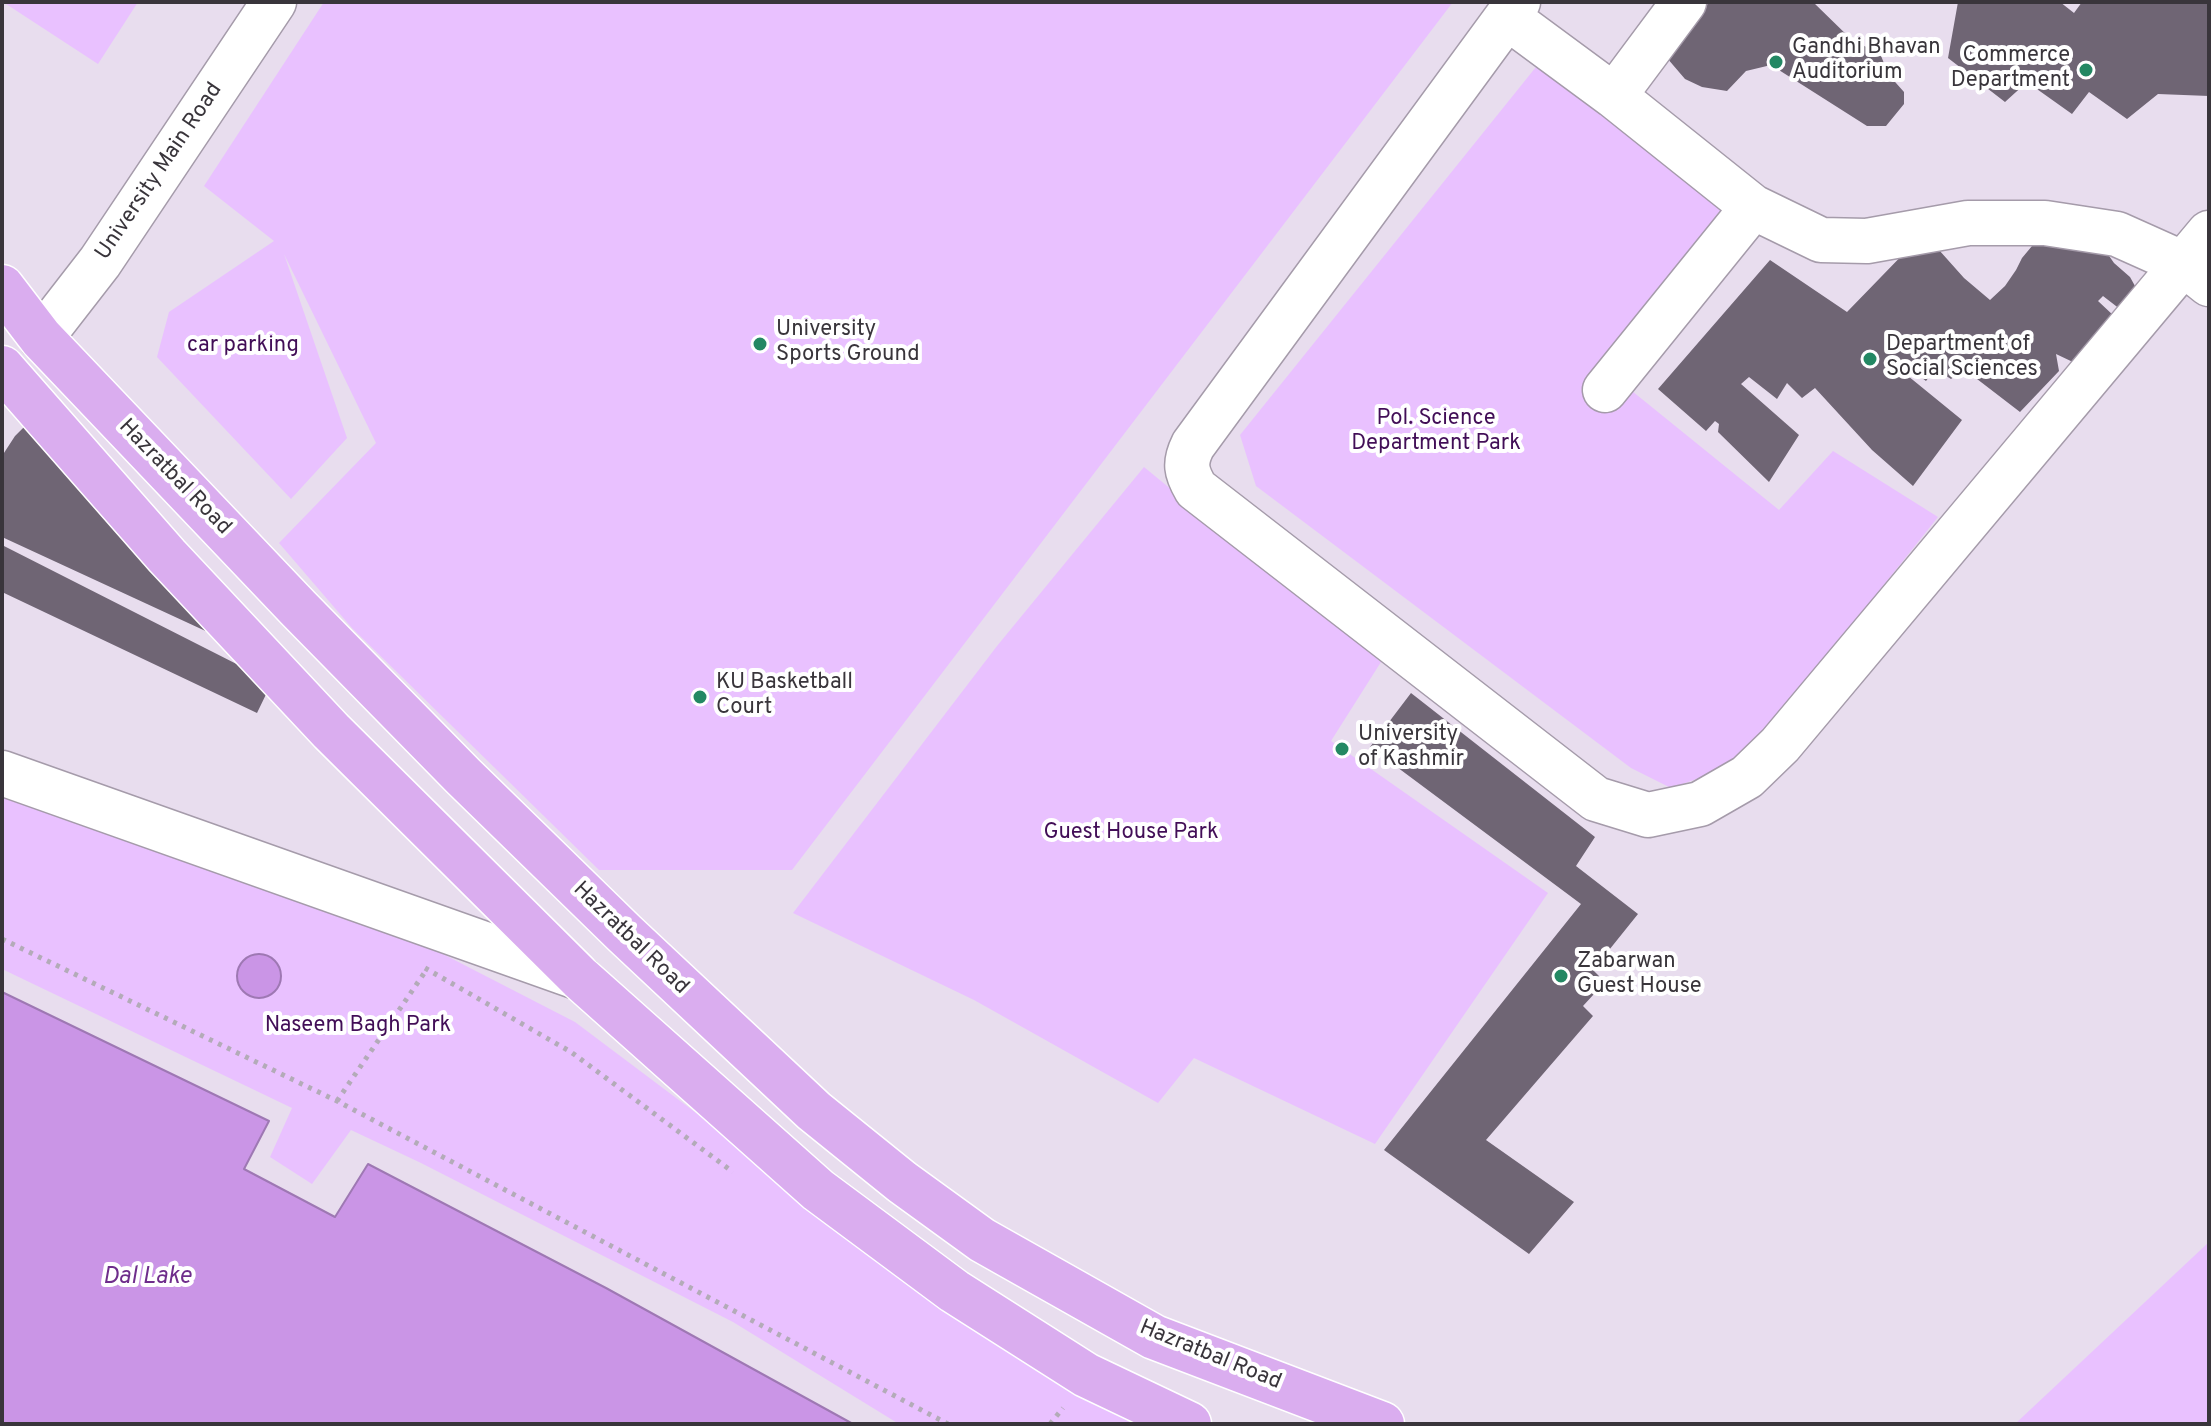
<!DOCTYPE html>
<style>
body{margin:0}
#map{position:relative;width:2211px;height:1426px;overflow:hidden;background:#e8ddee;font-family:Overpass,sans-serif}
canvas{display:block}
.frame{position:absolute;inset:0;border:4px solid #39353b;pointer-events:none}
</style>
<div id="map">
<canvas width="2211" height="1426"></canvas>
<div class="frame"></div>
</div>
<script>
const c = document.querySelector('canvas').getContext('2d');
c.lineJoin = 'round';
function fill(path, color) { c.fillStyle = color; c.fill(path, 'evenodd'); }
function trace(path, color, width, dash) { c.strokeStyle = color; c.lineWidth = width; c.lineCap = dash ? 'butt' : 'round'; c.setLineDash(dash || []); c.stroke(path); }
function drawText(font, color, halo, rows, align = 'center') {
  c.font = font + ' Overpass,sans-serif'; c.lineWidth = 8; c.setLineDash([]); c.textBaseline = 'middle'; c.strokeStyle = halo; c.fillStyle = color; for (const [text, x, y, turn = 0] of rows) {
    c.save(); c.translate(x, y); c.rotate((+turn || 0) * Math.PI / 180); c.textAlign = isNaN(turn) ? turn : align; if (halo) c.strokeText(text, 0, 0); c.fillText(text, 0, 0); c.restore();
  }
}
fill(new Path2D(`
 M3 2H138L98 64Z
 M324 2H1453L792 870H599L352 628 279 543 376 443 284 254 347 438 291 499 157 357 169 312 274 241 204 186Z
 M1544 57 1731 201 1581 390 1617 410 1632 391 1779 510 1833 451 1938 517 1765 734 1725 769 1671 788 1631 768 1256 486 1240 435Z
 M1144 467 1381 662 1331 741 1548 893 1375 1144 1194 1058 1158 1103 974 1000 793 913 997 646Z
 M2 794 404 934 575 1022 784 1179 1004 1349 1158 1424H899L733 1322 421 1163 351 1130 312 1184 270 1157 292 1108 2 969Z
 M2209 1242V1424H2015Z`), '#e9c1ff');
const water = new Path2D(`
 M237 976a22 22 0 1 1 44 0a22 22 0 1 1-44 0Z
 M2 992 269 1121 244 1169 335 1217 368 1164 606 1288 853 1424H2Z`);
fill(water, '#ca95e6');
trace(water, '#9e78b3', 2);
fill(new Path2D(`
 M1709 2H1813L1853 41 1880 53 1888 74 1904 92V104L1886 126H1867L1771 65 1746 71 1727 91 1702 87 1685 79 1667 58Z
 M1958 2H2060L2074 13 2082 2H2209V96L2158 94 2127 119 2089 92 2072 114 2027 82 2005 102 1948 58Z
 M2044 237 2105 250 2114 263 2130 277 2140 295 2125 313 2103 296 2098 301 2114 316 2075 363 2056 354 2059 371 2020 412 1964 369 1951 379 1935 369 1926 381 1902 363 1897 367 1962 420 1913 486 1872 450 1815 388 1802 398 1787 383 1777 399 1749 377 1741 384 1799 435 1769 482 1718 432 1719 424 1715 421 1706 431 1658 389 1770 260 1847 312 1913 244 1939 250 1964 278 1990 300 2005 286 2016 270 2022 258 2032 246Z
 M40 424 238 646 2 537V456L15 436 24 427Z
 M2 545 272 682 257 713 2 592Z
 M1411 693 1595 837 1576 866 1638 914 1593 970 1605 982 1583 1006 1593 1016 1486 1140 1574 1202 1529 1254 1384 1150 1581 904 1370 747Z`), '#6f6574');
const minor = new Path2D(`
 M1518 2 1193 445C1184 463 1186 472 1196 489L1596 799 1648 815 1700 804 1747 777 1780 745 2209 233
 M1507 17 1614 96 1753 207 1821 240 1867 241 1968 223H2045L2117 234 2184 264 2209 284
 M1614 96 1684 2
 M41 338 100 262 274 2
 M1605 390 1753 207
 M2 773 580 978`);
const major = new Path2D(`
 M2 287 41 338 298 608 463 776 624 933 814 1111 902 1182 982 1240 1154 1337 1382 1424
 M2 368 167 556 331 731 580 978 818 1190 954 1291 1086 1375 1189 1424`);
trace(minor, '#a59baa', 47);
trace(major, '#fff', 47);
trace(new Path2D(`
 M2 939 337 1101 948 1424
 M425 968 571 1052 733 1172
 M337 1101 427 969
 M1050 1424 1063 1408`), '#b3abb8', 5, [4, 6]);
trace(minor, '#fff', 44);
trace(major, '#daadef', 44);
for (const [x, y, r, color] of [
 [1776,62,8,"#238863"],
 [2086,70,8,"#238863"],
 [760,344,8,"#238863"],
 [1870,359,8,"#238863"],
 [700,697,8,"#238863"],
 [1342,749,8,"#238863"],
 [1561,976,8,"#238863"]
]) { const dot = new Path2D(); dot.arc(x, y, r, 0, 2 * Math.PI); c.fillStyle = color; c.fill(dot); trace(dot, '#fff', 3); }
drawText('22px', '#39353b', '#fff', [
 ["Gandhi Bhavan",1792,49],
 ["Auditorium",1792,74],
 ["Commerce",2070,57,"right"],
 ["Department",2070,82,"right"],
 ["University",776,331],
 ["Sports Ground",776,356],
 ["Department of",1886,346],
 ["Social Sciences",1886,371],
 ["KU Basketball",716,684],
 ["Court",716,709],
 ["University",1358,736],
 ["of Kashmir",1358,761],
 ["Zabarwan",1577,963],
 ["Guest House",1577,988]
], 'left');
drawText('22px', '#39353b', '#fff', [
 ["University Main Road",160,172,-56],
 ["Hazratbal Road",174,478,46],
 ["Hazratbal Road",630,939,44],
 ["Hazratbal Road",1210,1356,22]
]);
drawText('22px', '#420e57', '#fff', [
 ["car parking",243,347],
 ["Pol. Science",1436,420],
 ["Department Park",1436,445],
 ["Guest House Park",1131,834],
 ["Naseem Bagh Park",358,1027]
]);
drawText('italic 24px', '#6e2d8b', '#fff', [
 ["Dal Lake",147,1278]
]);
</script>
